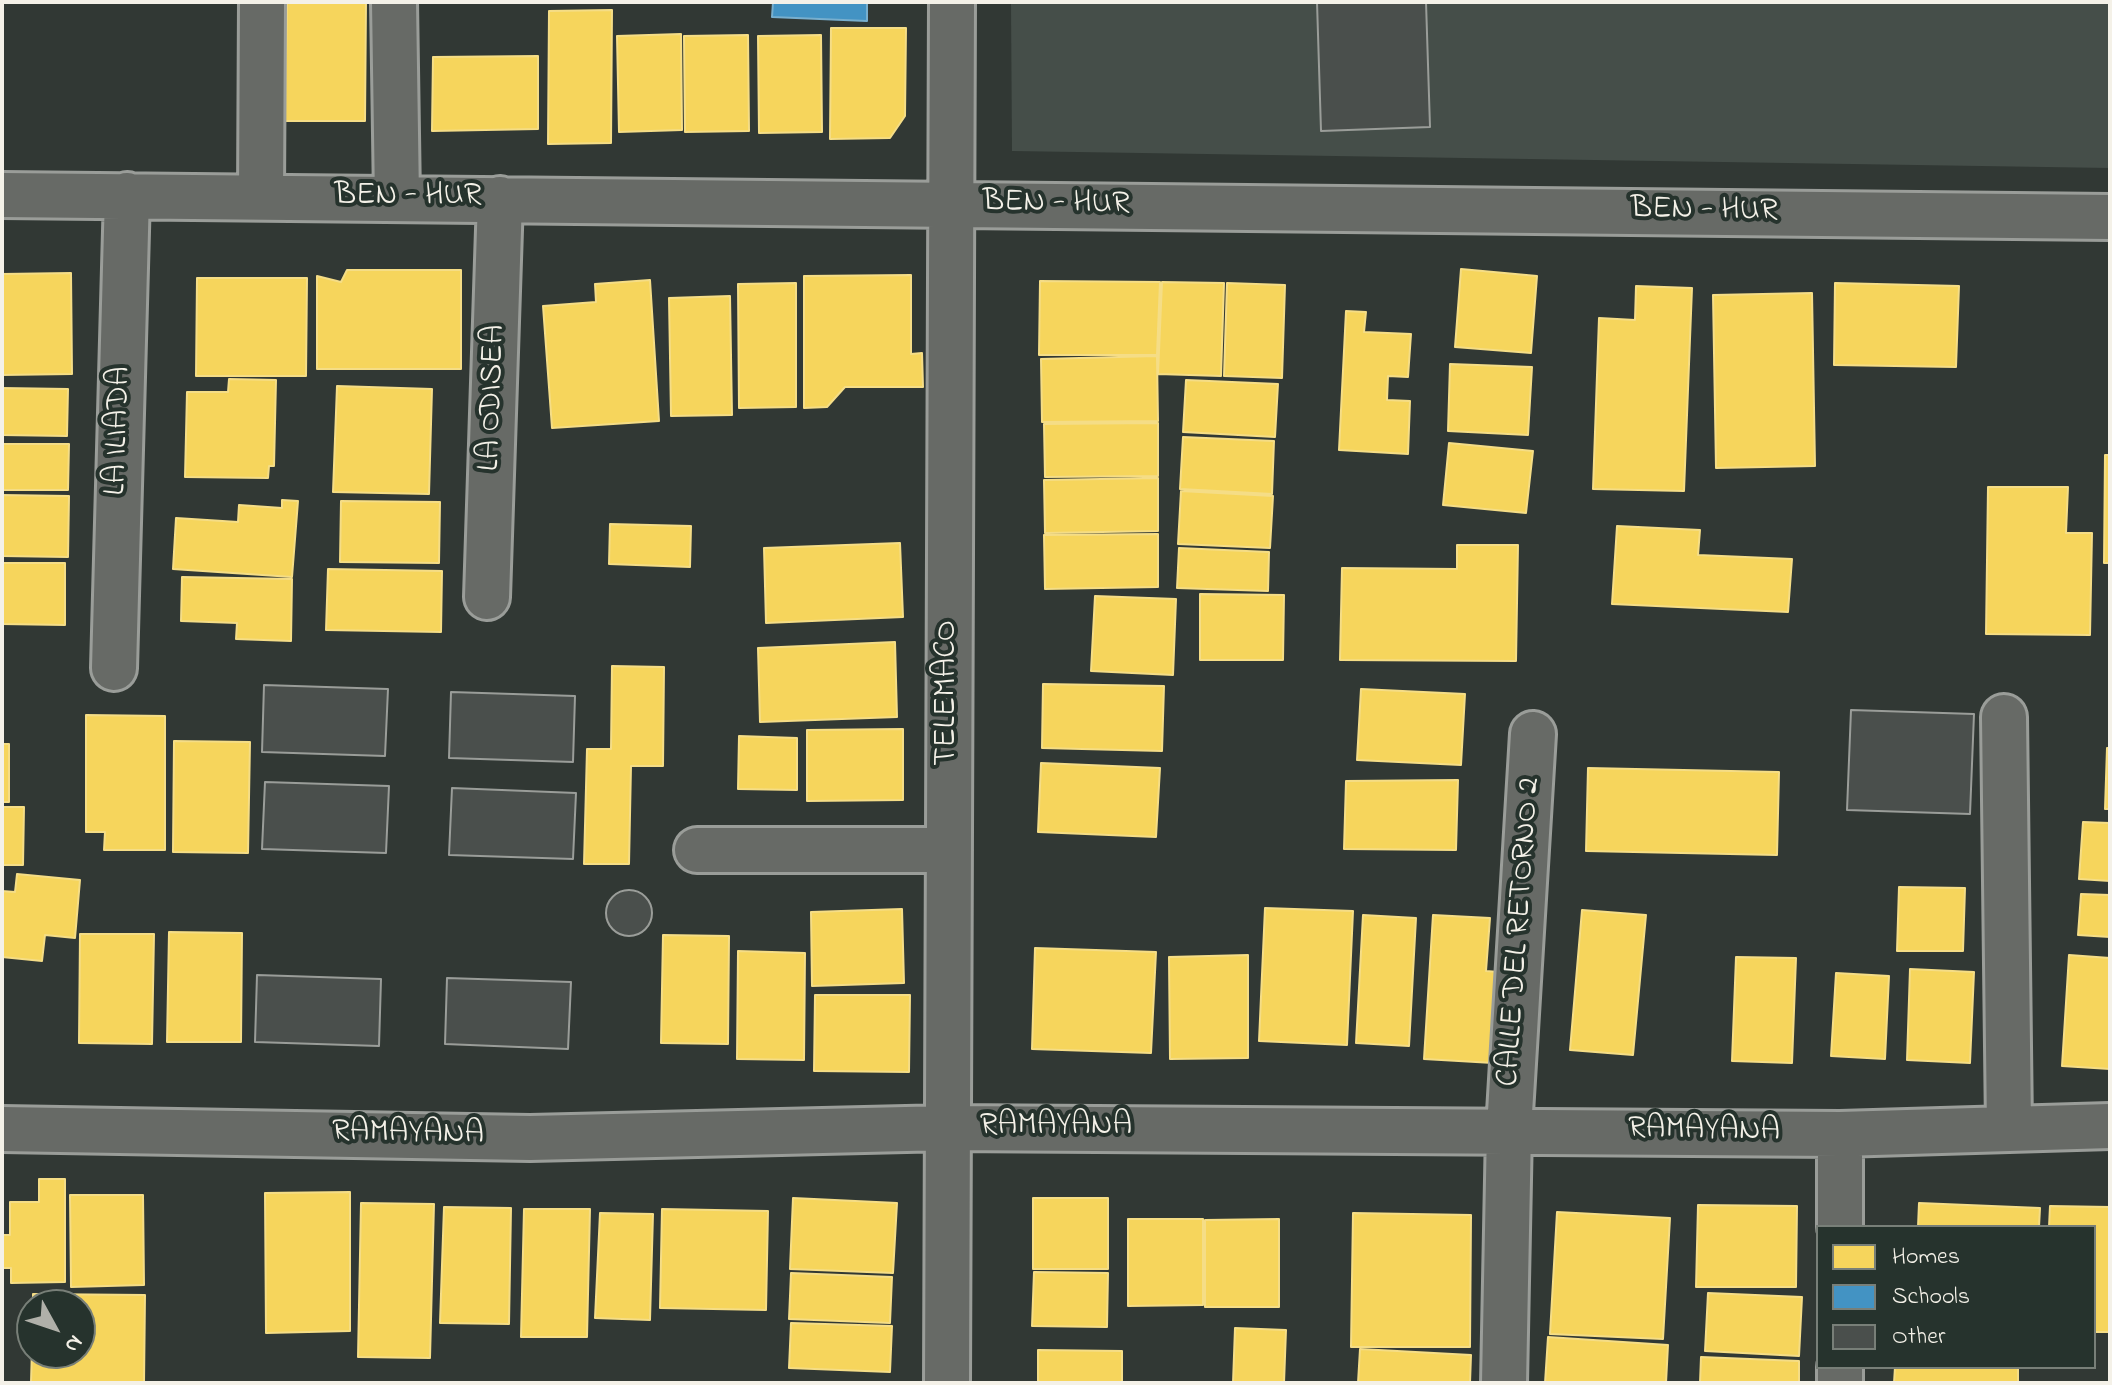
<!DOCTYPE html>
<style>
body{margin:0}
#map{position:relative;width:2112px;height:1385px;overflow:hidden;background:#313834;font-family:"Indie Flower",sans-serif}
canvas{display:block}
.frame{position:absolute;inset:0;border:4px solid #f4f1e8;pointer-events:none}
.legend{position:absolute;left:1816px;top:1225px;width:280px;height:144px;box-sizing:border-box;background:#26332d;border:2px solid #787f78;margin:0;padding:10px 14px;list-style:none;font-size:24px;color:#f4f1e8}
.legend li{display:flex;align-items:center;gap:16px;height:40px}
.legend b{width:40px;border:2px solid #787f78}
.north{position:absolute;left:16px;top:1289px;width:80px;height:80px;box-sizing:border-box;background:#26332d;border:2px solid #787f78;border-radius:50%;rotate:130deg;font-size:22px;font-weight:700;line-height:32px;text-align:center;color:#f4f1e8}
.north::after{content:'';display:block;margin:auto;width:28px;height:36px;background:#b0b0a9;clip-path:polygon(50% 0,100% 100%,50% 72%,0 100%)}
</style>
<div id="map">
<canvas width="2112" height="1385"></canvas>
<div class="frame"></div>
<ul class="legend">
<li><b style="height:22px;background:#f6d55c"></b>Homes</li>
<li><b style="height:22px;background:#4393c3"></b>Schools</li>
<li><b style="height:22px;background:#4a4f4c"></b>Other</li>
</ul>
<div class="north">N</div>
</div>
<script>
const c = document.querySelector('canvas').getContext('2d');
c.lineJoin = 'round';
function fill(path, color) { c.fillStyle = color; c.fill(path, 'evenodd'); }
function trace(path, color, width, dash) { c.strokeStyle = color; c.lineWidth = width; c.lineCap = dash ? 'butt' : 'round'; c.setLineDash(dash || []); c.stroke(path); }
function drawText(font, color, halo, rows, align = 'center') {
  c.font = font + ' "Indie Flower",sans-serif'; c.lineWidth = 8; c.setLineDash([]); c.textBaseline = 'middle'; c.strokeStyle = halo; c.fillStyle = color; for (const [text, x, y, turn = 0] of rows) {
    c.save(); c.translate(x, y); c.rotate((+turn || 0) * Math.PI / 180); c.textAlign = isNaN(turn) ? turn : align; if (halo) c.strokeText(text, 0, 0); c.fillText(text, 0, 0); c.restore();
  }
}
fill(new Path2D(`
 M1011 2H2110V168L1012 151Z`), '#454e49');
const homes = new Path2D(`
 M287 2H366L365 121H285Z
 M612 10 611 143 548 144 549 11Z
 M831 28H906L905 116 890 138 830 139Z
 M681 34 682 130 619 132 617 36Z
 M748 35 749 131 685 132 684 36Z
 M821 35 822 132 759 133 758 36Z
 M538 56V129L432 131 433 57Z
 M1461 269 1537 276 1531 353 1455 347Z
 M347 270H461V369H317V276L341 282Z
 M71 273 72 374 2 375V274Z
 M911 275V354L922 353 923 387H845L827 407 804 408V276Z
 M197 278H307L306 376H196Z
 M650 280 659 421 552 428 543 306 596 302 595 284Z
 M1040 281 1160 282 1157 355H1039Z
 M1162 282 1224 283 1221 376 1158 374Z
 M796 283V407L739 408 738 284Z
 M1227 283 1285 285 1282 378 1224 376Z
 M1835 283 1959 286 1956 367 1834 365Z
 M1636 286 1692 288 1684 491 1593 489 1599 318 1635 320Z
 M1812 293 1815 466 1716 468 1713 295Z
 M730 296 732 415 671 416 669 298Z
 M1346 311 1366 312 1364 332 1411 334 1408 377 1388 376 1387 400 1410 401 1408 454 1339 450Z
 M1157 356 1158 421 1042 422 1041 359Z
 M1450 364 1532 367 1528 435 1448 431Z
 M229 379 276 380 274 466H269L268 478 185 477 187 392H228Z
 M1186 380 1278 384 1275 437 1183 432Z
 M337 386 432 389 429 494 333 492Z
 M2 388 68 389 67 436 2 435Z
 M1158 423V476L1045 477 1044 424Z
 M1183 437 1274 441 1272 494 1180 489Z
 M1449 443 1533 451 1526 513 1443 505Z
 M2 444H69L68 490H2Z
 M2105 455H2110V563H2104Z
 M1158 478V531L1045 533 1044 480Z
 M1988 487H2068L2066 533H2092L2090 635 1986 634Z
 M1181 491 1273 496 1270 548 1178 544Z
 M2 495 69 496 68 557 2 556Z
 M282 500 298 501 292 577 173 569 176 518 238 522 239 505 282 508Z
 M341 501 440 502 439 563 340 562Z
 M610 524 691 526 690 567 609 564Z
 M1617 526 1700 530 1698 555 1792 559 1788 612 1612 604Z
 M1158 534V587L1045 589 1044 535Z
 M900 543 903 617 766 623 764 548Z
 M1457 545H1518L1516 661 1340 660 1342 568 1457 569Z
 M1179 548 1269 552 1268 591 1177 588Z
 M2 563H65V625L2 624Z
 M328 569 442 571 441 632 326 630Z
 M182 577 292 579 291 641 236 639 237 623 181 621Z
 M1200 594 1284 595 1283 660H1200Z
 M1095 596 1176 599 1173 675 1091 671Z
 M895 642 897 717 760 722 758 648Z
 M612 666 664 667 663 766H631L629 864H584L587 749H611Z
 M1043 684 1164 686 1162 751 1042 748Z
 M1361 689 1465 694 1461 765 1357 760Z
 M86 715 165 716V850H104L105 832H86Z
 M903 729V800L807 801V730Z
 M739 736 797 738V790L738 789Z
 M174 741 250 742 248 853 173 852Z
 M2 744H9V802H2Z
 M2107 748H2110V809H2105Z
 M1041 763 1160 768 1156 837 1038 832Z
 M1588 768 1779 772 1777 855 1586 851Z
 M1458 780 1456 850 1344 849 1346 781Z
 M2 807H24L23 865H2Z
 M2083 822 2110 823V881L2079 879Z
 M17 874 80 880 75 938 45 935 42 961 2 957V891L15 892Z
 M1899 887 1965 888 1963 951H1897Z
 M2081 894 2110 895V937L2078 935Z
 M1265 908 1353 911 1347 1045 1259 1041Z
 M902 909 904 983 812 986 811 912Z
 M1582 910 1646 915 1633 1055 1570 1050Z
 M1363 915 1416 918 1409 1046 1356 1043Z
 M1433 915 1490 918 1486 971 1499 972 1493 1063 1424 1059Z
 M169 932 242 933 241 1042H167Z
 M80 934H154L152 1044 79 1043Z
 M663 935 729 936 728 1044 661 1043Z
 M1035 948 1156 952 1151 1053 1032 1049Z
 M738 951 805 953 804 1060 737 1059Z
 M1248 955V1058L1170 1059 1169 957Z
 M2069 955 2110 958V1069L2062 1066Z
 M1736 957 1796 958 1792 1063 1732 1061Z
 M1910 969 1974 972 1970 1063 1907 1060Z
 M1836 973 1889 976 1885 1059 1831 1056Z
 M815 995H910L909 1072 814 1071Z
 M39 1179H65V1282L11 1283V1268H2V1235H10V1202H39Z
 M350 1192V1331L266 1333 265 1193Z
 M70 1195H143L144 1285 71 1287Z
 M793 1198 897 1203 893 1273 790 1269Z
 M1033 1198H1108V1269H1033Z
 M361 1203 434 1204 430 1358 358 1357Z
 M1919 1203 2040 1208 2039 1227H1918Z
 M1698 1205 1797 1206 1796 1287H1696Z
 M2050 1206 2110 1207V1332H2094V1227H2049Z
 M444 1207 511 1208 509 1324 440 1323Z
 M524 1209H590L587 1337H521Z
 M662 1209 768 1211 766 1310 660 1308Z
 M1557 1212 1670 1218 1663 1339 1550 1334Z
 M600 1213 653 1214 650 1320 595 1318Z
 M1353 1213 1471 1215 1470 1347H1351Z
 M1128 1219H1203V1305L1128 1306Z
 M1279 1219V1307H1205V1220Z
 M1034 1272 1108 1273 1107 1327 1032 1326Z
 M791 1273 892 1277 890 1323 789 1319Z
 M1708 1293 1802 1297 1799 1356 1705 1351Z
 M33 1294 145 1295 144 1383 31 1382 32 1348V1353H80V1305H33Z
 M791 1323 892 1326 890 1372 789 1368Z
 M1235 1328 1286 1330 1284 1383H1233Z
 M1548 1337 1668 1345 1666 1383H1545Z
 M1360 1349 1471 1355 1470 1383H1358Z
 M1038 1350 1122 1351V1383H1038Z
 M1701 1357 1799 1361V1383H1700Z
 M1895 1367H2018V1383H1894Z`);
fill(homes, '#f6d55c');
trace(homes, '#f5dd86', 2);
const schools = new Path2D(`
 M773 2H867V21L772 17Z`);
fill(schools, '#4393c3');
trace(schools, '#78afce', 2);
const building = new Path2D(`
 M1317 2H1426L1430 127 1321 131Z
 M264 685 388 689 385 756 262 752Z
 M451 692 575 696 573 762 449 758Z
 M1851 710 1974 714 1970 814 1847 810Z
 M265 782 389 786 386 853 262 849Z
 M452 788 576 793 573 859 449 855Z
 M606 913a23 23 0 1 1 46 0a23 23 0 1 1-46 0Z
 M257 975 381 979 379 1046 255 1042Z
 M447 978 571 982 568 1049 445 1044Z`);
fill(building, '#4a4f4c');
trace(building, '#9a9d99', 2);
const minor = new Path2D(`
 M394 2 397 199
 M2 195 2110 217
 M261 197 262 2
 M487 597 500 199
 M114 668 127 195
 M2004 717 2009 1128
 M697 850H949
 M2 1129 530 1138 948 1128 1840 1134 2110 1126
 M1840 1134V1227
 M1840 1367V1383
 M947 1383 952 2
 M1504 1383 1509 1129 1533 734`);
trace(minor, '#9a9d99', 50);
trace(minor, '#676a66', 44);
drawText('32px', '#f4f1e8', '#26332d', [
 ["BEN - HUR",408,198],
 ["BEN - HUR",1056,205,1],
 ["BEN - HUR",1704,212,1],
 ["LA ODISEA",494,398,-88],
 ["LA ILIADA",120,431,-88],
 ["TELEMACO",949,693,-90],
 ["CALLE DEL RETORNO 2",1521,932,-86],
 ["RAMAYANA",1056,1128],
 ["RAMAYANA",1704,1132,1],
 ["RAMAYANA",408,1135,1]
]);
</script>
